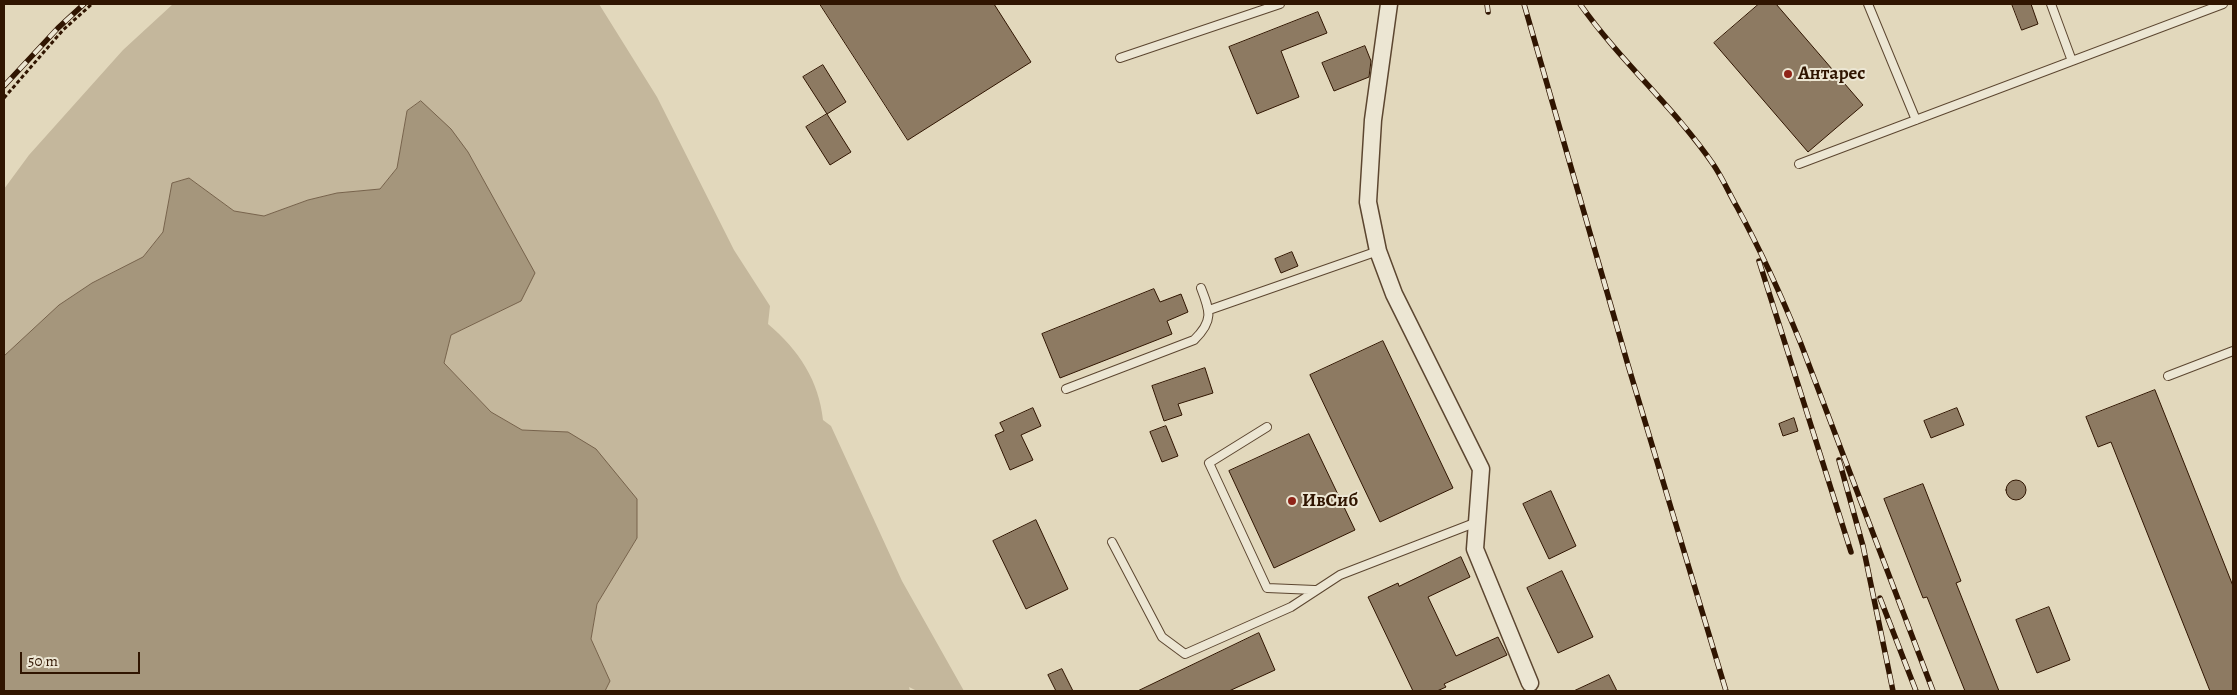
<!DOCTYPE html>
<meta charset="utf-8">
<style>
body{margin:0}
#map{position:relative;width:2237px;height:695px;overflow:hidden;background:#e2d8bc;font-family:Alegreya,serif}
canvas{display:block}
.frame{position:absolute;inset:0;border:5px solid #301501;pointer-events:none}
.scale{position:absolute;left:20px;top:652px;width:120px;height:22px;box-sizing:border-box;border:2px solid #301501;border-top:0;padding-left:6px;font-size:15px;line-height:18px;white-space:nowrap;color:#301501;-webkit-text-stroke:4px #ece6d3;paint-order:stroke}
</style>
<div id="map">
<canvas width="2237" height="695"></canvas>
<div class="frame"></div>
<div class="scale">50 m</div>
</div>
<script>
const c = document.querySelector('canvas').getContext('2d');
c.lineJoin = 'round';
function fill(path, color) { c.fillStyle = color; c.fill(path, 'evenodd'); }
function trace(path, color, width, dash) { c.strokeStyle = color; c.lineWidth = width; c.lineCap = dash ? 'butt' : 'round'; c.setLineDash(dash || []); c.stroke(path); }
function drawText(font, color, halo, rows, align = 'center') {
  c.font = font + ' Alegreya,serif'; c.lineWidth = 4; c.setLineDash([]); c.textBaseline = 'middle'; c.strokeStyle = halo; c.fillStyle = color; for (const [text, x, y, turn = 0] of rows) {
    c.save(); c.translate(x, y); c.rotate((+turn || 0) * Math.PI / 180); c.textAlign = isNaN(turn) ? turn : align; if (halo) c.strokeText(text, 0, 0); c.fillText(text, 0, 0); c.restore();
  }
}
fill(new Path2D(`
 M173 4H599L657 97 734 250 770 306 768 324C799 350 819 381 823 420L831 426 902 581 964 691H917L909 687 910 691H605L610 681 591 640 597 604 637 538 568 432 522 430 491 412 444 363 451 335 521 301 507 225 468 152 407 111 397 168 380 189 337 193 308 200 264 216 234 211 189 178 172 183 163 232 143 257 92 283 59 305 4 356V189L29 155 123 50Z`), '#c4b79c');
const water = new Path2D(`
 M421 101 451 129 468 152 535 273 521 301 451 335 444 363 491 412 522 430 568 432 596 449 637 499V538L597 604 591 639 610 681 605 691H4V356L59 305 92 283 143 257 163 232 172 183 189 178 234 211 264 216 308 200 337 193 380 189 397 168 407 111Z`);
fill(water, '#a5967c');
trace(water, '#76624b', 1);
const building = new Path2D(`
 M820 4H994L1031 62 908 140Z
 M1759 4H1776L1863 105 1808 152 1714 43Z
 M2012 4H2031L2038 24 2022 30Z
 M1318 12 1327 33 1281 51 1299 97 1257 114 1229 47Z
 M1365 46 1371 61 1369 77 1334 91 1322 63Z
 M823 65 846 102 827 114 803 77Z
 M827 114 851 152 830 165 806 127Z
 M1292 252 1298 266 1281 273 1275 259Z
 M1154 289 1160 302 1181 294 1188 312 1167 321 1172 334 1060 378 1042 334Z
 M1383 341 1453 488 1380 522 1310 375Z
 M1205 368 1213 393 1178 404 1182 415 1164 421 1152 386Z
 M2155 390 2233 586V691H2210L2111 442 2098 447 2086 417Z
 M1033 408 1041 426 1021 435 1033 460 1010 470 995 435 1004 431 1000 423Z
 M1957 408 1964 425 1931 438 1924 421Z
 M1794 418 1798 431 1783 436 1779 424Z
 M1166 426 1178 456 1162 462 1150 432Z
 M1309 434 1355 530 1274 568 1229 471Z
 M2006 490a10 10 0 1 1 20 0a10 10 0 1 1-20 0Z
 M1923 484 1961 581 1956 583 1999 691H1965L1927 597 1923 598 1884 499Z
 M1551 491 1576 546 1549 559 1523 504Z
 M1036 520 1068 589 1026 609 993 541Z
 M1461 557 1470 577 1428 597 1456 656 1498 637 1507 655 1444 684 1446 687 1437 691H1413L1368 597 1398 583 1399 586Z
 M1562 571 1593 637 1558 653 1527 588Z
 M2049 607 2070 660 2037 673 2016 620Z
 M1259 633 1275 670 1229 691H1138Z
 M1062 669 1073 691H1056L1048 675Z
 M1609 675 1617 691H1574Z`);
fill(building, '#8d7a62');
trace(building, '#301501', 1);
const service = new Path2D(`
 M1868 4 1916 120
 M2051 4 2072 61
 M1120 58 1280 4
 M1799 164 2223 4
 M1209 310 1378 251
 M2168 376 2233 351
 M1066 389 1194 340C1214 321 1210 311 1201 288
 M1267 427 1209 463 1267 588 1315 590
 M1112 542 1162 637 1185 654 1291 607 1340 575 1477 522`);
const minor = new Path2D(`
 M1389 4 1373 120 1368 202 1378 251 1394 294 1481 469 1475 549 1530 683`);
trace(service, '#5c4630', 10);
trace(minor, '#5c4630', 19);
trace(new Path2D(`
 M4 98 63 30 92 4`), '#301501', 3, [4, 2.5]);
trace(service, '#ece6d3', 8);
trace(minor, '#ece6d3', 16);
const rail = new Path2D(`
 M1487 4 1488 12
 M1524 4 1628 365 1726 691
 M1580 4C1620 61 1674 107 1713 164 1722 177 1729 193 1737 207 1761 251 1782 297 1801 344L1933 691
 M4 86 58 28 84 4
 M1759 261 1851 552
 M1839 460 1863 546 1893 691
 M1880 598 1916 691`);
trace(rail, '#301501', 5.5);
trace(rail, '#ece6d3', 4, [11]);
for (const [x, y, r, color] of [
 [1788,74,5,"#8f2418"],
 [1292,501,5,"#8f2418"]
]) { const dot = new Path2D(); dot.arc(x, y, r, 0, 2 * Math.PI); c.fillStyle = color; c.fill(dot); trace(dot, '#ece6d3', 2); }
drawText('bold 19px', '#301501', '#ece6d3', [
 ["Антарес",1798,74],
 ["ИвСиб",1302,501]
], 'left');
</script>
